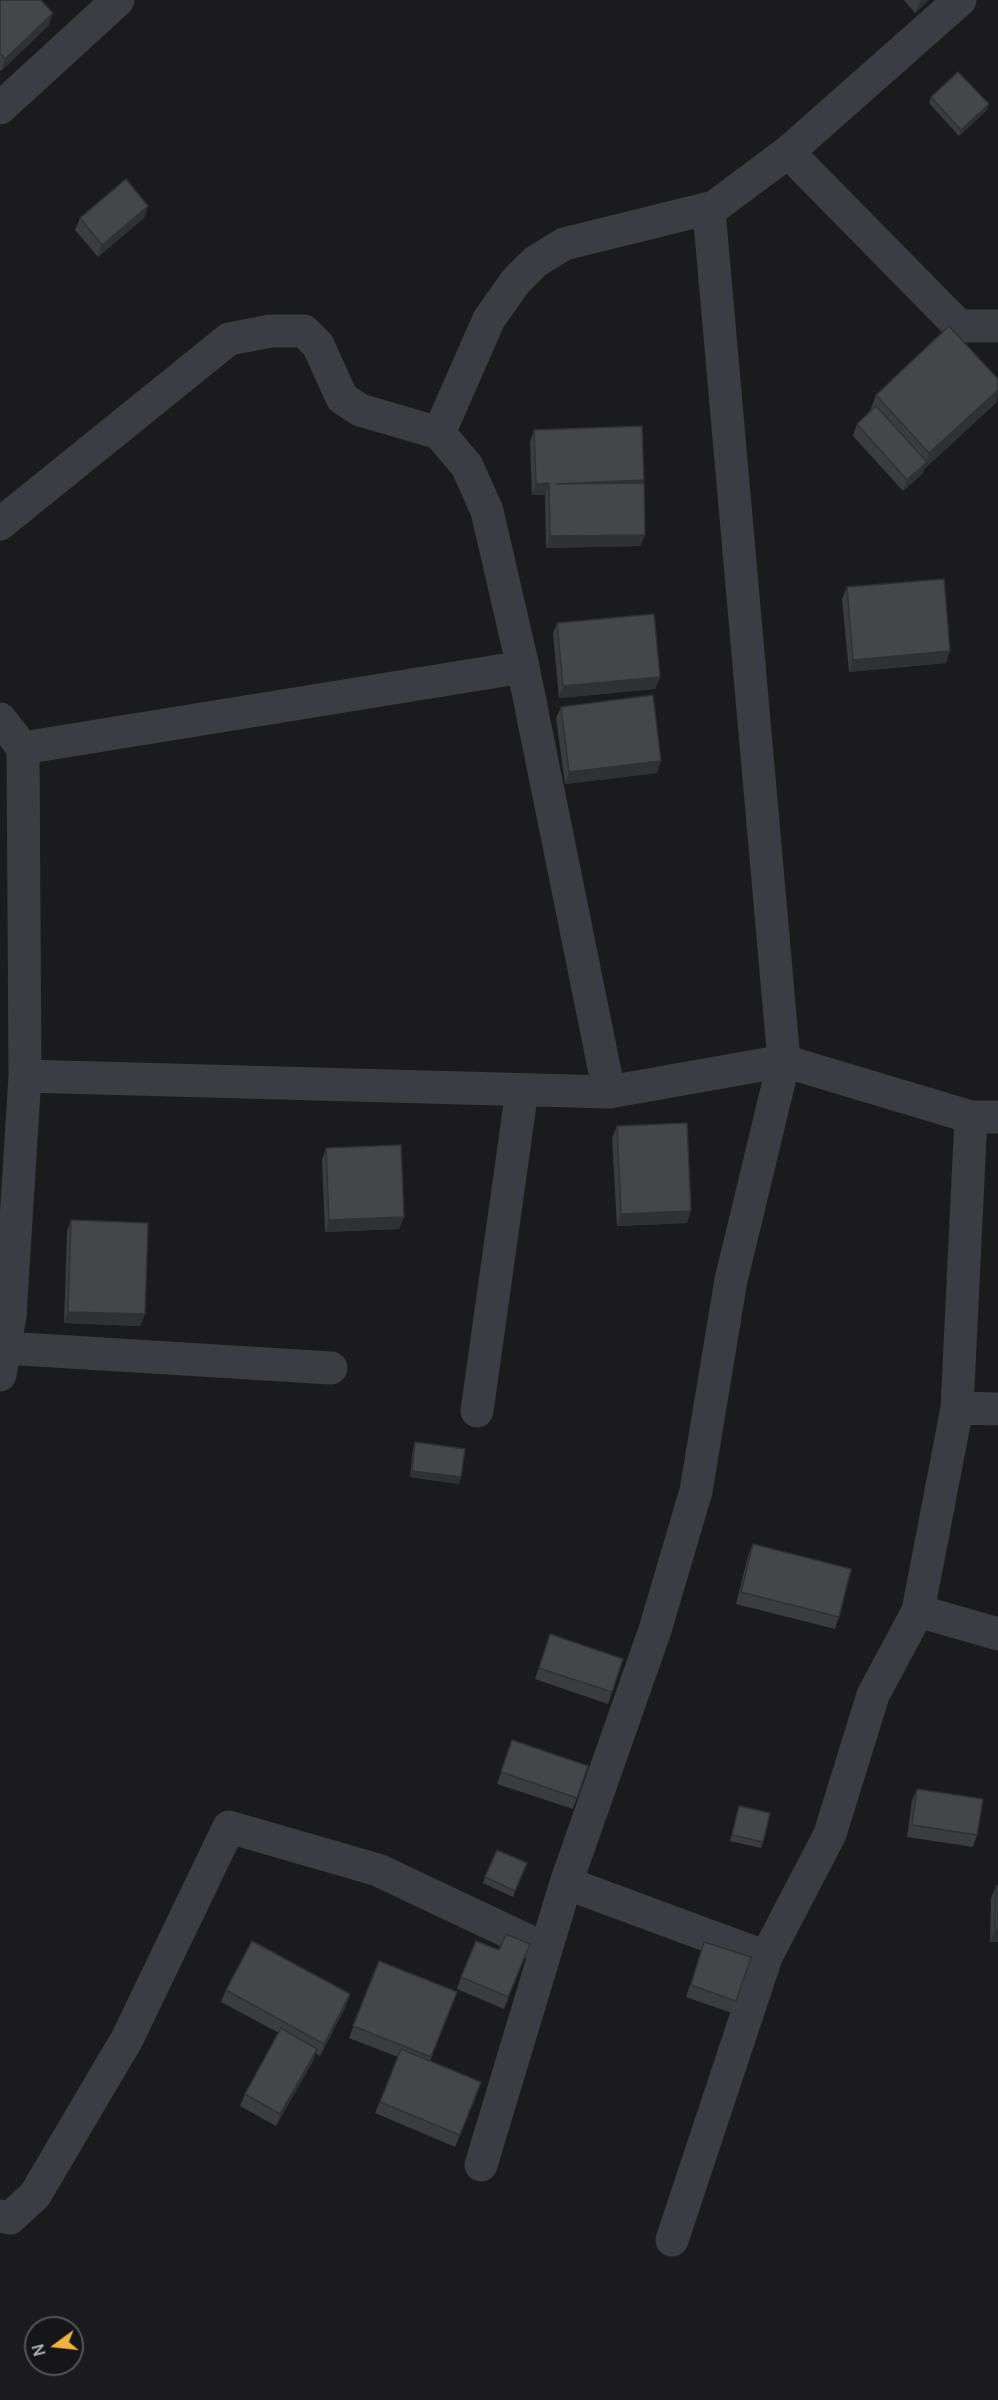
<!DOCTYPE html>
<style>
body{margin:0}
#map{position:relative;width:998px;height:2400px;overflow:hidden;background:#1b1b1d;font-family:Manrope,sans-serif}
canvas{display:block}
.north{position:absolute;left:24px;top:2316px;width:60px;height:60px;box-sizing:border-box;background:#161618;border:2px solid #52545a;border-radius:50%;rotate:255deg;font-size:16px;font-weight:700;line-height:24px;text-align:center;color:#adb2bc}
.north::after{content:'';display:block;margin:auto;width:21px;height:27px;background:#f0b140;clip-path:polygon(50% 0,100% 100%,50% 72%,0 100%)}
</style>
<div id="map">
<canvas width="998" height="2400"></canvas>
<div class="north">N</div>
</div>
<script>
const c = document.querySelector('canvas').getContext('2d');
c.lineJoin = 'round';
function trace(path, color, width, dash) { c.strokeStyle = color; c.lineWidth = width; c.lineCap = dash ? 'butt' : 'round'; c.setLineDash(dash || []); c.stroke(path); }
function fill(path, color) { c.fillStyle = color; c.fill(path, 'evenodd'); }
trace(new Path2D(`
 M0 108 118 0
 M788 152 959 326H998
 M439 433 489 319 516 281 535 262 564 244 714 207
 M0 524 229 339 271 331H304L318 345 342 398 360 410 439 433 467 466 487 511 523 667 609 1092
 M0 719 23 748 25 1076 10 1316 0 1375
 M23 748 523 667
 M25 1076 609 1092 784 1061 971 1117H998
 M5 1348 331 1368
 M957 1408 998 1409
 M477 1411 522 1090
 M918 1611 957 1408 971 1117
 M566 1883 655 1630 696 1491 731 1280 784 1061 709 211 788 152 960 0
 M481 2165 566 1883 766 1957
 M0 2216 10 2218 35 2195 127 2039 229 1827 378 1870 545 1949
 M672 2240 766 1957 830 1834 873 1695 918 1611 998 1634`), '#3c3d42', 33);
fill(new Path2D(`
 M0 0 49 25 1 71 0 70Z
 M904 0H929L915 13Z
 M931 97 987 110 959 136 929 103Z
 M148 206 144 218 98 257 75 230 80 218Z
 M876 395 997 402 924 469 923 473 903 491 853 436 857 424 870 411Z
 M534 430 643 483 645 535 640 546 546 548 545 495H532L530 442Z
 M847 587 946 663 849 672 842 599Z
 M557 623 660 677 655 689 559 698 553 634Z
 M561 707 657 773 565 784 556 718Z
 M617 1126 687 1223 617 1226 612 1138Z
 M326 1148 404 1217 399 1229 325 1232 322 1160Z
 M71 1220 145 1314 140 1326 64 1323 67 1231Z
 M415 1442 461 1477 459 1484 410 1477 413 1449Z
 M753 1544 839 1617 835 1629 736 1604 748 1556Z
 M546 1646 612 1692 608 1704 535 1679Z
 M512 1740 588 1766 573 1809 497 1784Z
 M917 1789 977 1835 973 1847 907 1837 912 1800Z
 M739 1806 763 1842 761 1848 730 1841Z
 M527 1863 513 1897 483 1883 485 1877Z
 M996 1886 998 1942H990L991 1898Z
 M704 1942 736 2001 732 2013 686 1997Z
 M525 1956 504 2009 457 1989 461 1977Z
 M379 1961 457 1992 430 2061 477 2094 455 2147 375 2113 398 2057 349 2038Z
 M226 1990 346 2006 320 2056 315 2053 313 2061 276 2126 240 2106 245 2094 279 2033 221 2002Z`), '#3b3c40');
fill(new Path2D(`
 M921 0H929L915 13 920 1Z
 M53 13 49 25 1 71 5 59Z
 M989 104 987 110 959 136 961 130Z
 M148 206 144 218 98 257 102 245Z
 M998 390 997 402 924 469 923 473 903 491 907 480 926 463 929 453Z
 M644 480 640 491 556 484Z
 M549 483 545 495H532L536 484Z
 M645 535 640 546 546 548 550 536Z
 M950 651 946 663 849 672 853 660Z
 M660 677 655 689 559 698 563 686Z
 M661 761 657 773 565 784 569 772Z
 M691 1211 687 1223 617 1226 621 1214Z
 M404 1217 399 1229 325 1232 329 1220Z
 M68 1312 145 1314 140 1326 64 1323Z
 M412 1471 461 1477 459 1484 410 1477Z
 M995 1930H998V1942H990Z
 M350 1994 346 2006 320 2056 324 2044Z
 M317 2049 313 2061 276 2126 280 2114Z`), '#303134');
const building = new Path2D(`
 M0 0H41L53 13 5 59 0 53Z
 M958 72 989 104 961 130 931 97Z
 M126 179 148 206 102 245 80 218Z
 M949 326 998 379V390L929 453 876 395Z
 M876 406 927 462 907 480 857 424Z
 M642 426 644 480 556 484 644 483 645 535 550 536 549 483 536 484 534 430Z
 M944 579 950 651 853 660 847 587Z
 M654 614 660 677 563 686 557 623Z
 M653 695 661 761 569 772 561 707Z
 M687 1123 691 1211 621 1214 617 1126Z
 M401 1145 404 1217 329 1220 326 1148Z
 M71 1220 148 1223 145 1314 68 1312Z
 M415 1442 465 1449 461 1477 412 1471Z
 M753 1544 851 1569 839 1617 741 1592Z
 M550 1634 623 1659 612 1692 539 1668Z
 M512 1740 588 1766 577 1798 501 1772Z
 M917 1789 983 1799 977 1835 912 1825Z
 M739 1806 770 1813 763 1842 732 1835Z
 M497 1850 527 1863 515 1891 485 1877Z
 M996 1886H998V1930H995Z
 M506 1934 530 1944 508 1997 461 1977 476 1941 499 1950Z
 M252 1941 350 1994 324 2044 226 1990Z
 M704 1942 751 1957 736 2001 691 1985Z
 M379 1961 457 1992 431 2057 353 2026Z
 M281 2028 317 2049 280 2114 245 2094Z
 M401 2049 481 2082 460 2135 380 2102Z`);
fill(building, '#45464a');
trace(building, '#303134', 1.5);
</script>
